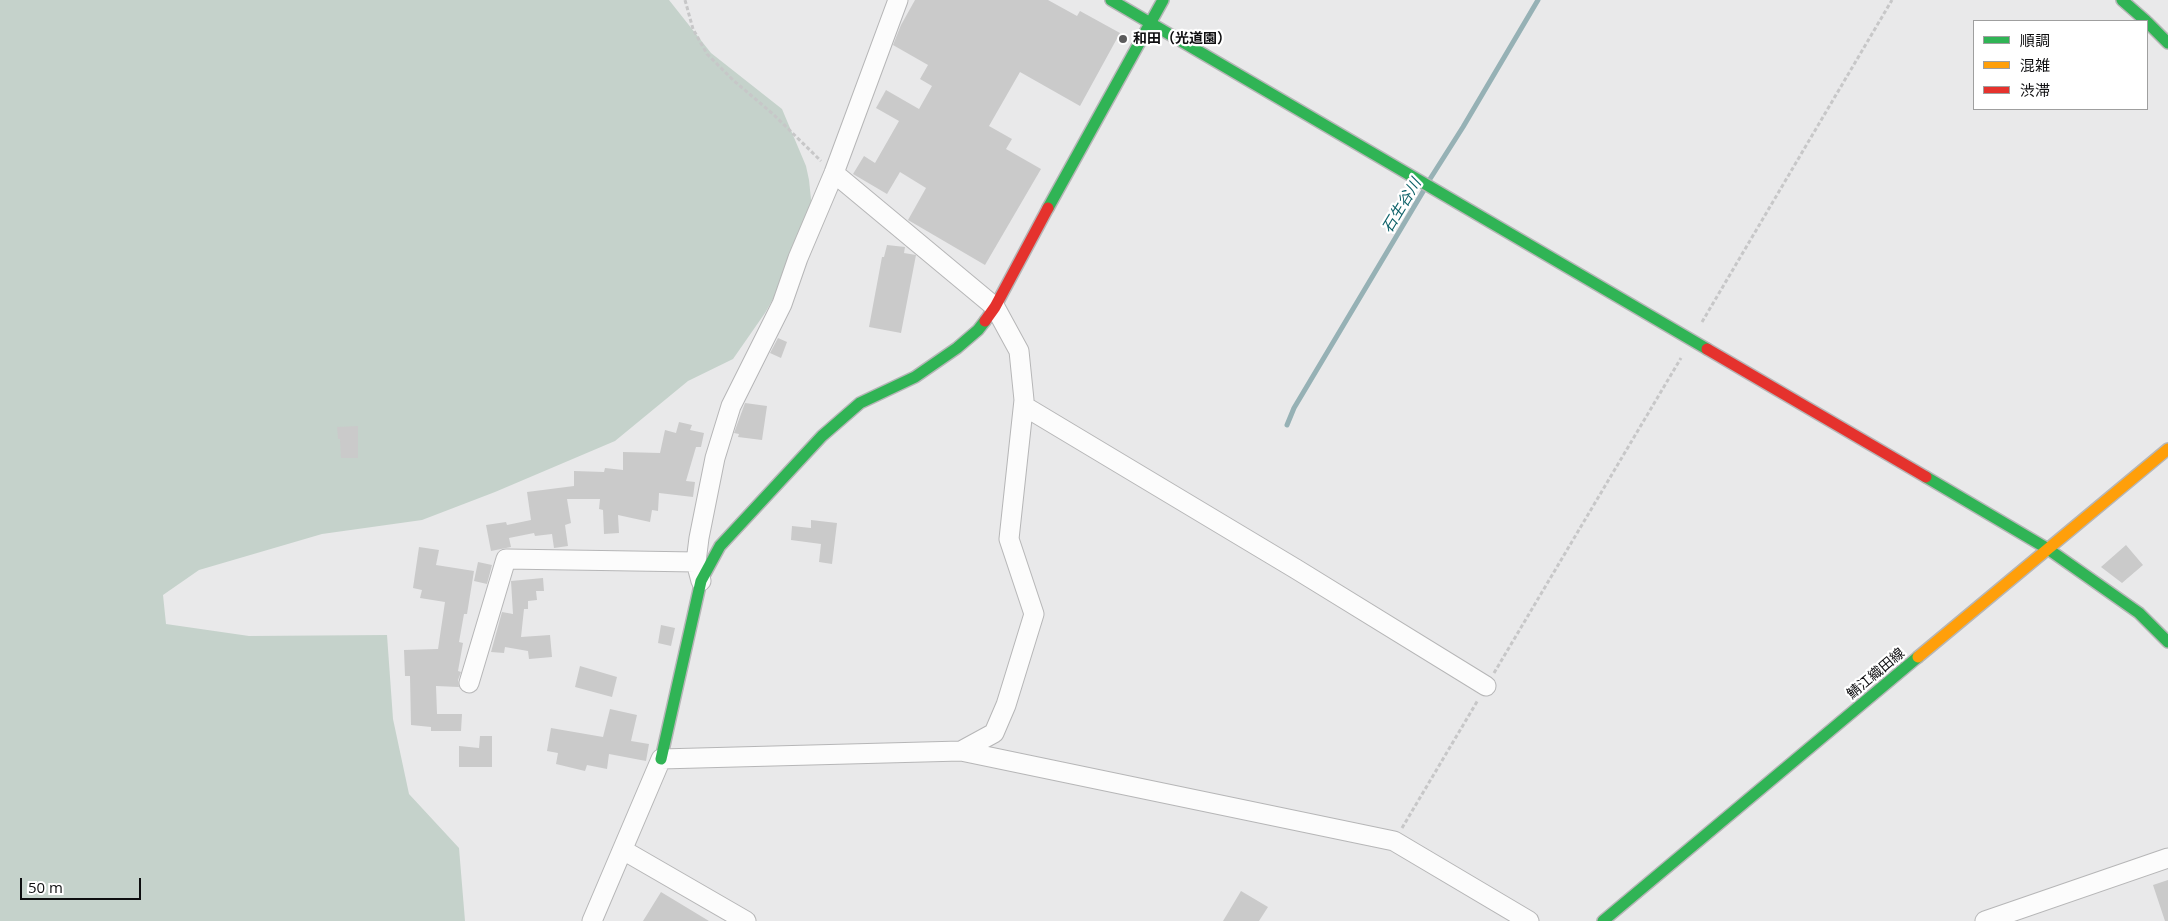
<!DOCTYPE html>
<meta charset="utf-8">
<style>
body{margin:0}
#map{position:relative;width:2168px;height:921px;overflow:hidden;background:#e9e9ea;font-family:"Open Sans","Noto Sans JP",sans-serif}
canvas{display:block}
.legend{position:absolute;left:1973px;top:20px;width:175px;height:90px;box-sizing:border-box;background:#fff;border:1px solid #9f9f9f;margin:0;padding:6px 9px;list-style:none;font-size:15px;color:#0e0e10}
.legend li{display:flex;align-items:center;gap:10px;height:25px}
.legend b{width:25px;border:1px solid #9f9f9f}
.scale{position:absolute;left:20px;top:878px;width:121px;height:22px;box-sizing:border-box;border:2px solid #0e0e10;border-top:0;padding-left:6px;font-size:15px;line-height:18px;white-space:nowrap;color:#0e0e10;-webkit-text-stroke:4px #fff;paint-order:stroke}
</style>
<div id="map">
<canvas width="2168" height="921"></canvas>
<ul class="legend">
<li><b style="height:6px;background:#30b455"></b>順調</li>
<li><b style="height:6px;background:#ff9f0a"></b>混雑</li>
<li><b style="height:6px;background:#e5322d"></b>渋滞</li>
</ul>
<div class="scale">50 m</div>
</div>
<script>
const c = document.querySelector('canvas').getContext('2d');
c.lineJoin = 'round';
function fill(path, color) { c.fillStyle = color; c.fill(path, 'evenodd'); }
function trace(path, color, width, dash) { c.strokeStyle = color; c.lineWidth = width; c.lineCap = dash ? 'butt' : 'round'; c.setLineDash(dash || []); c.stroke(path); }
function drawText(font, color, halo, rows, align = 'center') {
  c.font = font + ' "Open Sans","Noto Sans JP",sans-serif'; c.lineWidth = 4.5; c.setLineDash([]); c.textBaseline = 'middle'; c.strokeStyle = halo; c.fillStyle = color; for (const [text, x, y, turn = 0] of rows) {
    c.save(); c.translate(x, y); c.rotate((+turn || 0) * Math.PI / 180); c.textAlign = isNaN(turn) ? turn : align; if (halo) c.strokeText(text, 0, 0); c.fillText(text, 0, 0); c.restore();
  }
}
fill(new Path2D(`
 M0 0H669L711 53 782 109 806 166 809 180 814 228 765 313 733 359 688 381 615 441 495 492 422 520 322 534 199 570 163 595 166 624 249 636 387 635 393 719 409 794 459 848 465 921H0Z`), '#c5d2cb');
trace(new Path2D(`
 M1430 179 1463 127 1538 0
 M1287 425 1294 408 1424 190`), '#96b1b5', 5);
fill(new Path2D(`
 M915 0H1048L1077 16 1080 11 1120 33 1080 106 1020 72 989 126 1012 139 1006 149 1041 169 985 265 908 220 926 188 900 172 887 194 853 174 864 156 875 163 899 121 876 108 886 90 919 109 932 86 920 79 928 65 893 45 901 25Z
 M887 245 905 247 904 253 916 255 901 333 869 327 882 257H884Z
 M778 338 787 342 781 358 770 353Z
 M745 403 767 406 762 440 738 437 739 434 734 433Z
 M679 422 692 425 690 430 704 433 701 447H696L686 481 695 482 693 497 659 493 658 511 652 510 650 522 618 515 619 533 604 534 603 510 599 509 600 499H567L571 523 565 525 568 546 554 548 552 534 535 536 534 533 509 538 511 547 491 551 486 525 506 522 507 525 531 520 527 492 574 486V471L604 472 605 468 623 470V452L660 453 665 430 676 433Z
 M358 426V458H341L340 439H338L337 427Z
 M811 520 837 523 832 564 819 562 821 544 791 540 792 526 811 528Z
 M2126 545 2143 565 2122 583 2101 567Z
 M419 547 439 550 436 565 474 571 467 614H464L459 642 463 643 458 671 461 672 458 680 459 687 436 686 437 714H462L461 731H431V727L411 725 410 676H405L404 650 438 649 445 602 420 598 422 590 413 588Z
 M478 562 492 565 487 584 474 581Z
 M543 578 544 591H536L537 600 528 601V609H524L521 637 550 635 552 657 529 659 528 651 505 647 504 653 491 652 502 612 513 614 511 581Z
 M661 625 675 628 671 646 658 643Z
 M580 666 617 677 612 697 575 687Z
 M610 709 637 715 631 741 649 744 646 761 609 754 607 769 587 765 585 771 556 764 558 753 547 751 551 728 603 737Z
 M480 736H492V767H459V746L479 748Z
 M2168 880V921H2165L2153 885Z
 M1241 891 1268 907 1259 921H1223Z
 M661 892 709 921H643Z`), '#cacaca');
const street = new Path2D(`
 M834 173 995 307 1019 351 1024 400 1009 539 1034 614 1006 705 994 733 961 751
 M1024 406 1296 569 1486 686
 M701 581 696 562 699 538 715 458 731 406 782 304 798 258 834 173 898 0
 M469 683 506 559 696 562
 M623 850 746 921
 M592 921 661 759 961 751 1394 841 1529 921
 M1985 921 2168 858`);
const fast = new Path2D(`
 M1111 0 1707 349
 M2122 0 2146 21
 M2147 22 2168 43
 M1048 208 1163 0
 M1926 477 2048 549 2139 613 2168 642
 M661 759 701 581 720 546 822 436 860 403 915 377 957 348 978 330 985 321
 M1603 921 1918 657`);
const slow = new Path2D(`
 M1918 657 2168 449`);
const jam = new Path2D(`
 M985 321 995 307 1048 208
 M1707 349 1926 477`);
trace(street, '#b6b6b7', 21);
trace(fast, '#b6b6b7', 14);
trace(slow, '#b6b6b7', 14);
trace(jam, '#b6b6b7', 14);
trace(new Path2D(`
 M685 0 693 29 707 54 733 80 773 114 821 161
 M1702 322 1892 0
 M1494 673 1681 358
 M1402 828 1478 700`), '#c7c7c8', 3, [4, 2.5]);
trace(street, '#fcfcfc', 19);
trace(fast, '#30b455', 11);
trace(slow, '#ff9f0a', 11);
trace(jam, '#e5322d', 11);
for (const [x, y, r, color] of [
 [1123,39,5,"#5b5b5c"]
]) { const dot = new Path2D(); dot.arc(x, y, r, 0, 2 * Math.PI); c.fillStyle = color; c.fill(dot); trace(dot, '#fff', 2); }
drawText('bold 14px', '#0e0e10', '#fff', [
 ["和田（光道園）",1133,39]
], 'left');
drawText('14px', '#0e0e10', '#fff', [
 ["鯖江織田線",1876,674,-40]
]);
drawText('italic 15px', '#0d6169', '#fff', [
 ["石生谷川",1402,206,-59]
]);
</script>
